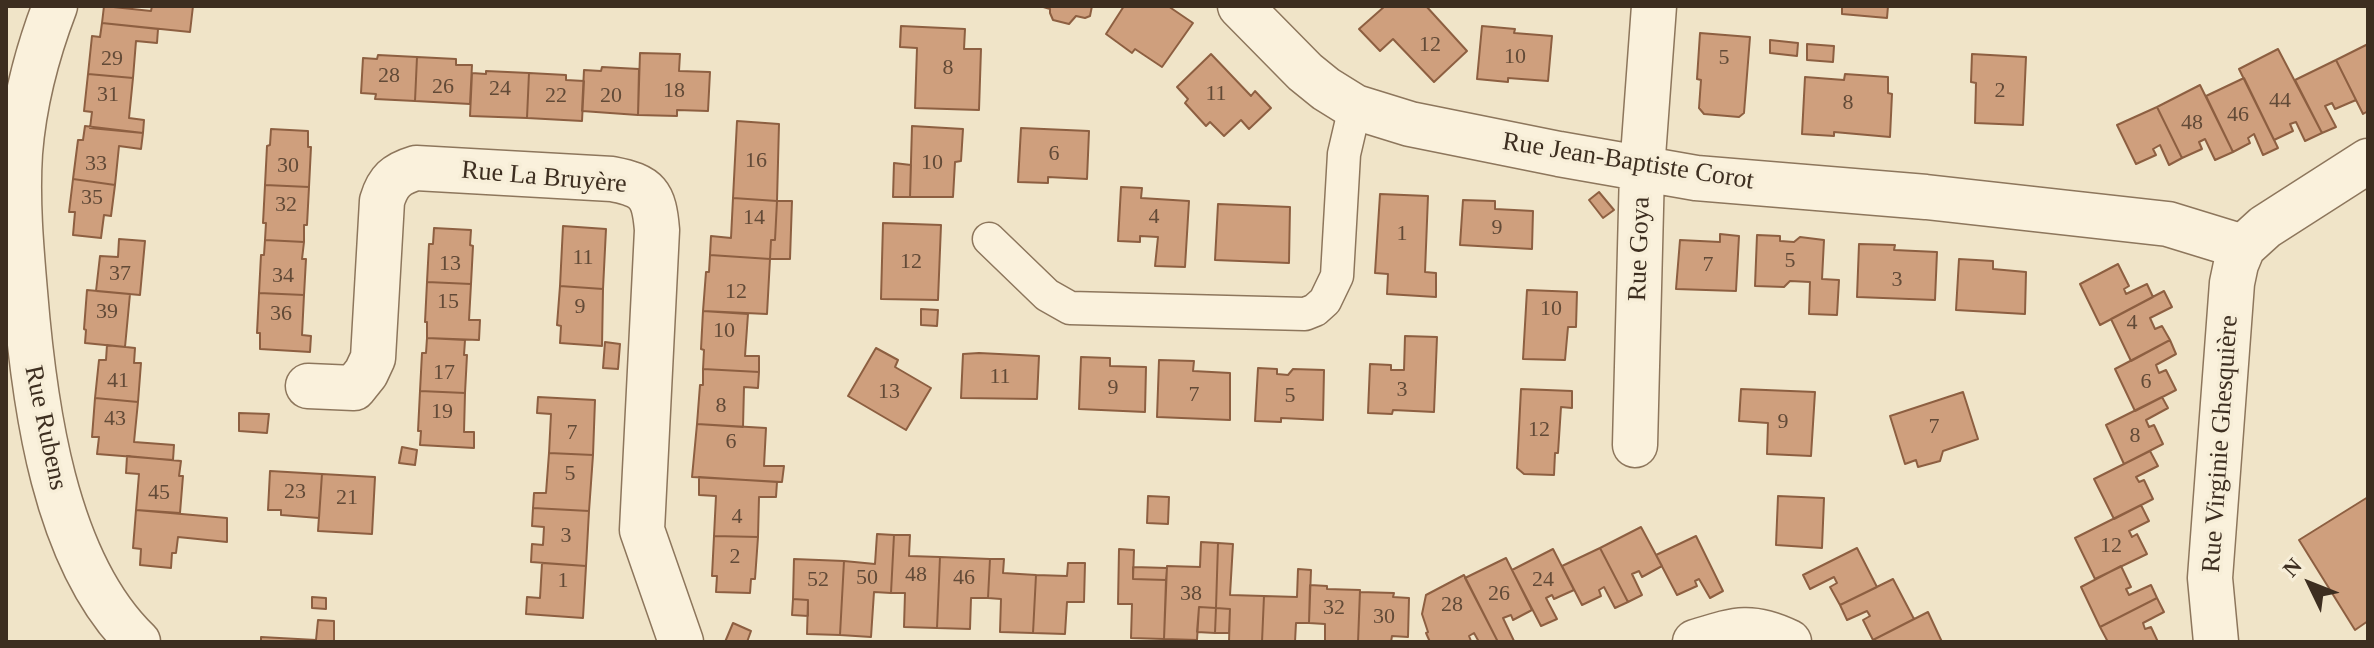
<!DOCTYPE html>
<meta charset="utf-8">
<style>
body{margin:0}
#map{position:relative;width:2374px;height:648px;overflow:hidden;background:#f0e4c8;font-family:Georgia,serif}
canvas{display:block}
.frame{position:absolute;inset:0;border:8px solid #3d2e20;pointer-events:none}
.north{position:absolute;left:2270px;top:544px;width:80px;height:80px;-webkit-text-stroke:6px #f7eed8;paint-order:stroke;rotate:313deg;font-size:22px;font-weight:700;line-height:32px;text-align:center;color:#3d2e20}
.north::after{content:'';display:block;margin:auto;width:28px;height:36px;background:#3d2e20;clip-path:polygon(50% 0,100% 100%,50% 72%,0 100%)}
</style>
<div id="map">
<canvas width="2374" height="648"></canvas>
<div class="frame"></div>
<div class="north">N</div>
</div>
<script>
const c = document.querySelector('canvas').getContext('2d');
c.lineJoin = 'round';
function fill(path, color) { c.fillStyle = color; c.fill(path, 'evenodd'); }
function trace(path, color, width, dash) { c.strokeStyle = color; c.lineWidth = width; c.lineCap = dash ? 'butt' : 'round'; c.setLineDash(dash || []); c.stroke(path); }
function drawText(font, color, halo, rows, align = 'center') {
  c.font = font + ' Georgia,serif'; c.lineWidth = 7; c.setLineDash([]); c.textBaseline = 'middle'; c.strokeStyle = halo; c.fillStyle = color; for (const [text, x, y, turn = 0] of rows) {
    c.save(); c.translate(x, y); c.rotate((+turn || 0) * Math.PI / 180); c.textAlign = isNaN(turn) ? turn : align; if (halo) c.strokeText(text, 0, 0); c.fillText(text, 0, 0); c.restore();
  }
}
const building = new Path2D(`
 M104 6 151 11 152 6H193L190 32 102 23Z
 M1040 6H1092L1090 16 1085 18 1076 16 1069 24 1053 20 1050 13V9Z
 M1124 6H1168L1193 23 1162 67 1135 49 1132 53 1106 34Z
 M1385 6H1426L1467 51 1434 82 1393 39 1380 51 1359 29Z
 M1842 6H1888L1887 18 1842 14Z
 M102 23 158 29 157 43 136 41 133 78 88 74 92 36 100 37Z
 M901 26 965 29 964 49H981L979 110 915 108 917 48 900 47Z
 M1482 26 1515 29 1514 33 1552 36 1548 81 1508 78V82L1477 79Z
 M1700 33 1750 37 1744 113 1739 117 1704 114 1699 108 1701 80 1697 79Z
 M1770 40 1798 43 1797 56 1770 53Z
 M1807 44 1834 46 1833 62 1807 60Z
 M2368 44V111L2363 114 2336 60Z
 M2278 49 2322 133 2305 141 2296 122 2290 124 2293 131 2274 140 2239 69Z
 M640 53 680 54 679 71 710 72 708 111 677 110V116L638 115Z
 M1211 54 1251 96 1255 91 1271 108 1249 129 1241 120 1224 136 1210 122 1206 126 1185 103 1188 99 1177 87Z
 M1972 54 2026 57 2023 125 1975 123 1976 83 1971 82Z
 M378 55 417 57 415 101 375 99 376 94 361 93 363 58 377 59Z
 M417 57 456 59V65H472L470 104 415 101Z
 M2336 60 2356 100 2335 109 2332 103 2325 106 2336 127 2322 133 2295 80Z
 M602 67 639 69 638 115 582 111 584 70 601 71Z
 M486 71 529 73 527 118 470 116 472 73 486 74Z
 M529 73 566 75V80L584 81 582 121 527 118Z
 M88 74 133 78 129 118 144 120 143 133 90 128 92 112 84 111Z
 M1845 74 1888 77V93L1892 94 1890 137 1834 132V136L1802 134 1805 77 1844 80Z
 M2244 78 2278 148 2263 155 2254 134 2248 138 2250 143 2233 152 2206 96Z
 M2200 85 2233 152 2215 160 2205 139 2199 142 2202 149 2182 158 2157 107Z
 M2157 107 2182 158 2169 165 2160 145 2153 149 2156 155 2136 164 2117 125Z
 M737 121 779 124 777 201 733 198Z
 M85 126 143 133 141 149 119 146 115 185 73 179 78 140H83Z
 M912 126 963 129 961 161 955 162 953 197H910Z
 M1021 128 1089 131 1087 179 1048 177V183L1018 182Z
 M271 129 308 131V147H311L309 187 265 185 267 146 270 145Z
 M894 163 911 165 910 197H893Z
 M73 179 115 185 111 216 104 215 101 238 73 235 75 212H69Z
 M265 185 309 187 307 225H304V242L265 240 266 223H263Z
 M1121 187 1142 188 1141 198 1189 201 1185 267 1155 266 1158 237 1140 236V242L1118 241Z
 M1599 192 1614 210 1603 218 1589 200Z
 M1380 194 1428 196 1425 272 1436 273V297L1387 294 1388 274 1375 273Z
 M733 198 777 201 775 240H771L770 259 710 255 711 236 731 238Z
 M1463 200 1495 201V209L1533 211 1532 249 1460 245Z
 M777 201H792L790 259H770L771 240H775Z
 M1218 204 1290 207 1289 263 1215 260Z
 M883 223 941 225 938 300 881 299Z
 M563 226 606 229 603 289 560 286Z
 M434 228 471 230 470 245 473 246 471 284 427 282 429 244H433Z
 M1720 234 1739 236 1736 291 1676 289 1680 240 1720 242Z
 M1757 235 1780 236V241L1794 242 1800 237 1824 240 1822 279 1839 280 1837 315 1809 314 1810 282 1790 281 1784 287 1755 286Z
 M119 239 145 241 140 295 96 291 100 256 118 257Z
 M265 240 304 242 302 259H306L304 295 259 293 261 255H264Z
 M1859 244 1895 245 1894 250 1937 252 1935 300 1857 297Z
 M710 255 770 259 767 314 703 311 706 272H709Z
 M1959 259 1993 261V269L2026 272 2025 314 1956 310Z
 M2118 264 2129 286 2124 289 2126 294 2147 284 2153 297 2100 325 2080 284Z
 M427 282 471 284 469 320H480L479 340 427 338V322H425Z
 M560 286 603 289 602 346 560 343 561 326 557 325Z
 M87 290 130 294 125 347 85 343 86 330 84 329Z
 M1527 290 1577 292 1576 327H1568L1565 360 1523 359Z
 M2164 291 2172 307 2150 318 2155 329 2162 326 2170 340 2131 361 2111 319Z
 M259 293 304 295 302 335 311 336 310 352 260 349V333H257Z
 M921 309 938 310 937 326 921 325Z
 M703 311 748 314 745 356H759V372L703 369 704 350 701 349Z
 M1405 336 1437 337 1434 412 1393 410 1392 414 1368 413 1370 364 1391 365V370H1404Z
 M427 338 465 340 464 355H467L465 393 420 391 422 353H426Z
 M2170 340 2176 354 2156 365 2159 373 2166 370 2176 390 2135 411 2115 369Z
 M605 342 620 344 618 369 603 368Z
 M107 345 135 348 134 363H141L138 402 95 398 99 360H106Z
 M876 348 898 360 895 367 931 388 906 430 848 396Z
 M979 353 1039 356 1037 399 961 398 963 354Z
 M1081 357 1110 358V366L1146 367 1145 412 1079 409Z
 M1159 360 1194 361 1193 371 1230 373V420L1157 417Z
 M1258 368 1277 369V374L1288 375 1293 369 1324 370 1323 420 1281 418V422L1255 421Z
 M703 369 759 372 758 388 744 387 743 427 697 424 700 385H703Z
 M1521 389 1572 391V408L1561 407 1558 453H1555L1554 475 1524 474 1517 468Z
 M1741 389 1815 392 1811 456 1767 454 1768 423 1739 421Z
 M420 391 465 393 464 432H474V448L420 445 421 431H418Z
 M1963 392 1978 439 1943 451 1940 461 1918 467 1916 460 1905 464 1890 416Z
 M538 397 595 400 593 455 549 453 551 414 537 413Z
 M2162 397 2168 408 2146 420 2149 427 2154 425 2163 444 2124 464 2106 425Z
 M95 398 138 402 134 442 174 445 173 460 97 454 99 437H92Z
 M239 413 269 414 267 433 239 431Z
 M697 424 766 428 764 466H784L782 482 692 477Z
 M402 447 417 450 415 465 399 463Z
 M2150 451 2158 466 2136 477 2139 482 2144 480 2153 499 2114 519 2094 479Z
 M549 453 593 455 589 511 533 508 534 493H546Z
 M127 456 181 461 179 476H183L180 513 136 510 139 474 126 473Z
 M270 471 322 474 319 518 281 515V510H268Z
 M322 474 375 477 372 534 318 531Z
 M699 477 777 482 776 497H759L758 537 714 536 716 496 699 495Z
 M1148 496 1169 497 1168 524 1147 523Z
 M1778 496 1824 498 1822 548 1776 545Z
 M2368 497V621L2355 630 2299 540Z
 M2141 505 2149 521 2129 531 2132 537 2137 534 2147 554 2095 579 2075 538Z
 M533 508 589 511 586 566 531 562 532 544 543 545 544 527 532 526Z
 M136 510 227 518V542L178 537 176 553H172L171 568 140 565 141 549 133 548Z
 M1641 527 1662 566 1642 577 1639 571 1632 574 1642 595 1628 602 1600 548Z
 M877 534 894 535 891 593 874 592 871 637 840 635 844 561 875 564Z
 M894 535H910L909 556 940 557 937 628 904 627 905 593H891Z
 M714 536 758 537 755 579H751L750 593 716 592 717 576H712Z
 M1696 536 1723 591 1710 598 1699 579 1695 581 1697 586 1677 595 1656 555Z
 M1201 542 1218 543 1216 608 1199 607 1197 640 1164 639 1167 566 1200 567Z
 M1218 543 1233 544 1230 595 1264 596 1262 642H1229L1230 609 1216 608Z
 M1600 548 1628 602 1615 608 1604 587 1599 590 1601 596 1582 605 1562 566Z
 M1857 548 1877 587 1840 605 1830 587 1837 583 1834 577 1810 589 1803 575Z
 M1119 549 1134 550 1133 579 1166 580 1164 639 1131 638 1132 604H1118Z
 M1553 549 1574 590 1554 599 1552 595 1546 598 1557 619 1541 626 1512 570Z
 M940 557 990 559 988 598H971L970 629 937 628Z
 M1506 558 1532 610 1513 620 1511 615 1503 618 1514 641 1498 642 1465 578Z
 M794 559 844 561 840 635 807 634 808 600 793 599Z
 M990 559H1004L1003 573 1036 575 1033 633 1000 632 1001 599 988 598Z
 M542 563 586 566 583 618 526 614 527 597 540 598Z
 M1068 563H1085L1084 602H1067L1065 634 1033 633 1036 575 1067 576Z
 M2121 566 2131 587 2126 589 2129 595 2151 585 2157 598 2100 627 2081 587Z
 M1133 567 1167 568 1166 580 1133 579Z
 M1298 569 1311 570 1309 623H1296L1295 642H1262L1264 596 1297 597Z
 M1464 575 1498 642H1479L1474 633 1469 636 1471 641 1468 642H1430L1426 633 1428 632 1422 614 1426 595Z
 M1893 579 1914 619 1873 640 1863 620 1870 616 1867 611 1847 620 1840 605Z
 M1310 585 1327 586V589L1360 590 1358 642H1325V624L1309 623Z
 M1360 592 1394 593 1393 597 1409 598 1408 637 1392 636 1391 642H1358Z
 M312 597 326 598V609L312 608Z
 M2157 598 2164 612 2143 623 2145 629 2151 627 2158 642H2108L2100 627Z
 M793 599 808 600V616L792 615Z
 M1199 607 1216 608 1215 633 1197 632Z
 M1216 608 1230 609 1229 633H1215Z
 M1928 612 1942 642H1874L1873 640Z
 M318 620 334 621V642H261V637L316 640Z
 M733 623 751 631 747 642H725Z`);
fill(building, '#cf9f7d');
trace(building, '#8d5f41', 2);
const pedestrian = new Path2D(`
 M989 239 1047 295 1070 308 1305 314 1315 310 1325 301 1337 276 1344 154 1355 107`);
const minor = new Path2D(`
 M55 6C37 53 24 103 20 153 17 199 21 246 25 292 34 403 54 561 138 642
 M1240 6 1305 72 1326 89 1355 107 1410 124 1559 154 1696 178 1926 197 2168 224 2243 247 2265 227 2368 161
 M308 386 354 388 366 373 373 358 382 201C388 181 396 174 416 168L612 179C648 186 654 194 657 230L642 530 681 642
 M1635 445 1642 170 1654 6
 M1695 642C1734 630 1750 623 1789 642
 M2216 642 2210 578 2232 283 2236 264 2243 247`);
trace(pedestrian, '#8d765c', 35);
trace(minor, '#8d765c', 47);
trace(pedestrian, '#faf1dc', 32);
trace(minor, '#faf1dc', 44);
drawText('22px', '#624a37', null, [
 ["12",1430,45],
 ["10",1515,57],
 ["5",1724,58],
 ["29",112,59],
 ["8",948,68],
 ["28",389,76],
 ["26",443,87],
 ["24",500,89],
 ["18",674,91],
 ["2",2000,91],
 ["11",1216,94],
 ["31",108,95],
 ["22",556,96],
 ["20",611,96],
 ["44",2280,101],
 ["8",1848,103],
 ["46",2238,115],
 ["48",2192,123],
 ["6",1054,154],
 ["16",756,161],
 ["10",932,163],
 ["33",96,164],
 ["30",288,166],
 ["35",92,198],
 ["32",286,205],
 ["4",1154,217],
 ["14",754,218],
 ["9",1497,228],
 ["1",1402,234],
 ["11",583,258],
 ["5",1790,261],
 ["12",911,262],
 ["13",450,264],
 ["7",1708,265],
 ["37",120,274],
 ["34",283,276],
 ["3",1897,280],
 ["12",736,292],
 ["15",448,302],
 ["9",580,307],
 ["10",1551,309],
 ["39",107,312],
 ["36",281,314],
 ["4",2132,323],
 ["10",724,331],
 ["17",444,373],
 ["11",1000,377],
 ["41",118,381],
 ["6",2146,382],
 ["9",1113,388],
 ["3",1402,390],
 ["13",889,392],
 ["7",1194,395],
 ["5",1290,396],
 ["8",721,406],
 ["19",442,412],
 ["43",115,419],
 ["9",1783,422],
 ["7",1934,427],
 ["12",1539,430],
 ["7",572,433],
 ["8",2135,436],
 ["6",731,442],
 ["5",570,474],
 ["23",295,492],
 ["45",159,493],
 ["21",347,498],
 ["4",737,517],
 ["3",566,536],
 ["12",2111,546],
 ["2",735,557],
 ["48",916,575],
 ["50",867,578],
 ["46",964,578],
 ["52",818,580],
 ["24",1543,580],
 ["1",563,581],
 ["38",1191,594],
 ["26",1499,594],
 ["28",1452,605],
 ["32",1334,608],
 ["30",1384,617]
]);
drawText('26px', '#3d2e20', '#f7eed8', [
 ["Rue Jean-Baptiste Corot",1628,162,9],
 ["Rue La Bruyère",544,178,5],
 ["Rue Goya",1640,249,-88],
 ["Rue Rubens",45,428,78],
 ["Rue Virginie Ghesquière",2221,444,-86]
]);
</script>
